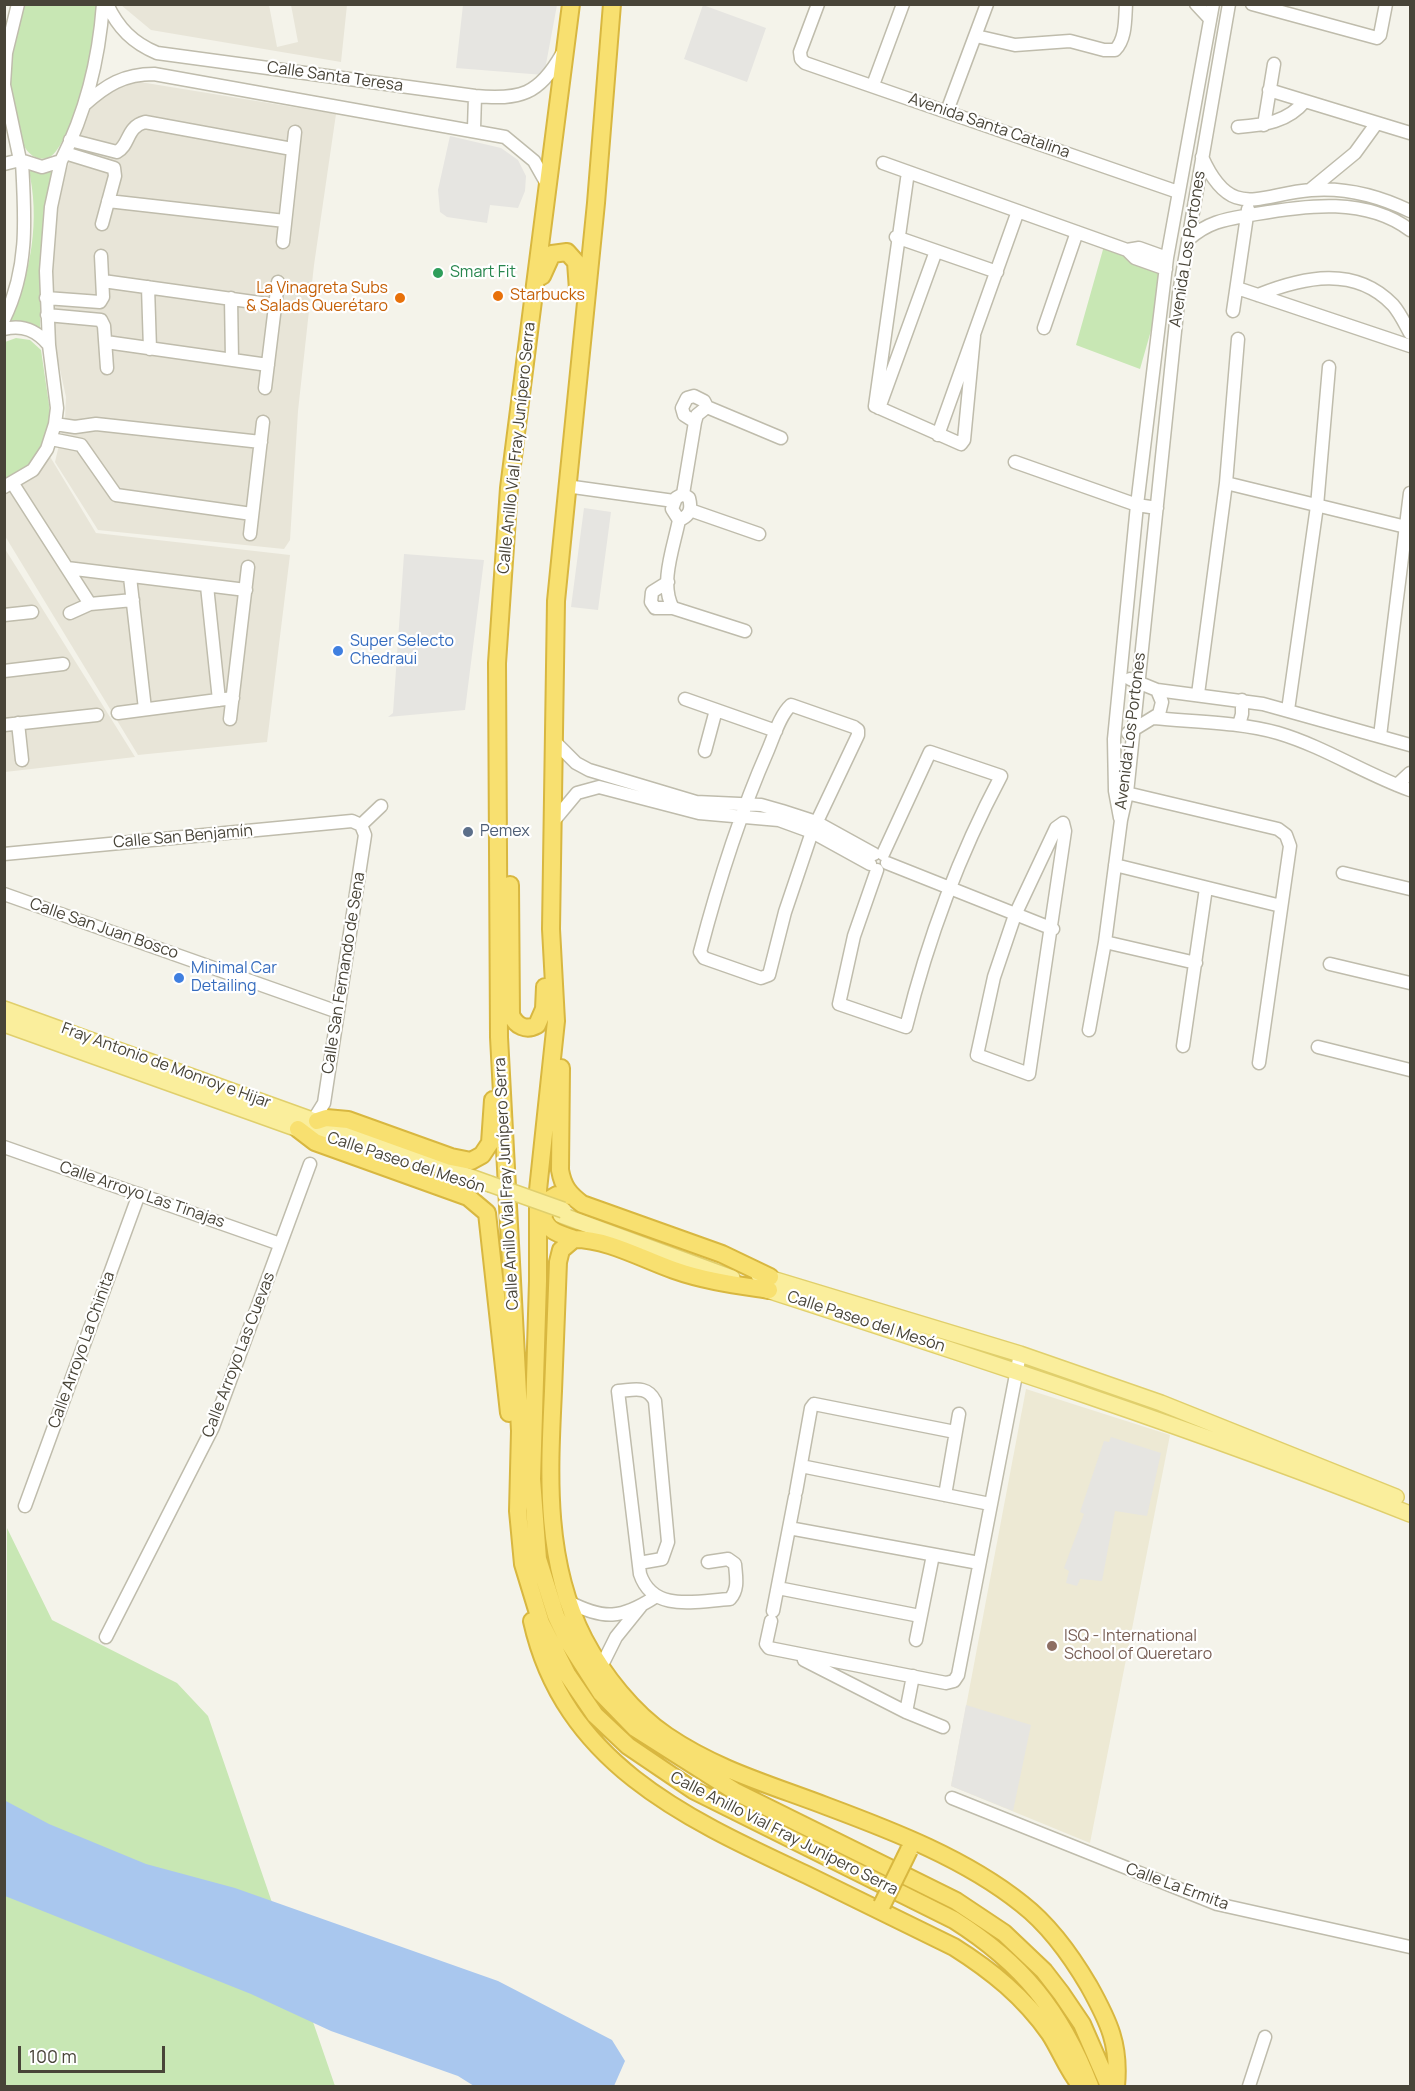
<!DOCTYPE html>
<meta charset="utf-8">
<style>
body{margin:0}
#map{position:relative;width:1415px;height:2091px;overflow:hidden;background:#f4f3ea;font-family:Manrope,sans-serif}
canvas{display:block}
.frame{position:absolute;inset:0;border:6px solid #484438;pointer-events:none}
.scale{position:absolute;left:18px;top:2046px;width:147px;height:27px;box-sizing:border-box;border:3px solid #484438;border-top:0;padding-left:8px;font-size:18px;line-height:21px;white-space:nowrap;color:#484438;-webkit-text-stroke:4px #fff;paint-order:stroke}
</style>
<div id="map">
<canvas width="1415" height="2091"></canvas>
<div class="frame"></div>
<div class="scale">100 m</div>
</div>
<script>
const c = document.querySelector('canvas').getContext('2d');
c.lineJoin = 'round';
function fill(path, color) { c.fillStyle = color; c.fill(path, 'evenodd'); }
function trace(path, color, width, dash) { c.strokeStyle = color; c.lineWidth = width; c.lineCap = dash ? 'butt' : 'round'; c.setLineDash(dash || []); c.stroke(path); }
function drawText(font, color, halo, rows, align = 'center') {
  c.font = font + ' Manrope,sans-serif'; c.lineWidth = 4.5; c.setLineDash([]); c.textBaseline = 'middle'; c.strokeStyle = halo; c.fillStyle = color; for (const [text, x, y, turn = 0] of rows) {
    c.save(); c.translate(x, y); c.rotate((+turn || 0) * Math.PI / 180); c.textAlign = isNaN(turn) ? turn : align; if (halo) c.strokeText(text, 0, 0); c.fillText(text, 0, 0); c.restore();
  }
}
fill(new Path2D(`
 M121 5H269L277 47 298 42 291 5H347L341 62 151 30Z
 M134 81 336 114 314 265 298 411 290 540 284 549 98 530 55 462 65 419 66 397 54 342 51 289 57 212 66 171 90 109 102 96Z
 M46 450 96 533 290 555 267 742 138 755 5 536V486L16 481Z
 M5 549 135 757 5 772Z`), '#e8e5d8');
fill(new Path2D(`
 M1026 1389 1170 1435 1090 1843 951 1786Z`), '#ede9d4');
fill(new Path2D(`
 M22 5H99C99 13 100 23 99 32 95 54 68 152 48 158 15 167 9 94 10 72 11 49 15 26 22 5Z
 M28 167H57L42 238 40 332 21 322 8 324C31 277 41 218 28 167Z
 M1104 246 1168 271 1140 369 1076 345Z
 M16 338 30 340 41 350 51 418 41 450 30 464 5 480V342Z
 M7 1528 52 1620 177 1683 208 1716 335 2086H5Z`), '#c8e7b4');
fill(new Path2D(`
 M463 5H557L544 75 456 68Z
 M703 5 766 28 747 82 684 59Z
 M450 136 501 148 518 160 526 176 525 191 518 208 490 205 487 223 447 217 440 212 438 190Z
 M584 508 611 512 598 610 571 607Z
 M404 554 484 560 465 710 388 717 393 713Z
 M1111 1437 1161 1453 1147 1516 1115 1511 1102 1581 1080 1579 1077 1586 1066 1583 1069 1571 1064 1568 1084 1514 1080 1512 1104 1441 1109 1442Z
 M966 1705 1031 1725 1013 1811 951 1786Z`), '#e6e5e1');
fill(new Path2D(`
 M4 1800 49 1824 146 1864 235 1888 498 1981 612 2040 625 2061 614 2086H474L458 2076 331 2031 251 1994 5 1896Z`), '#a9c7ee');
const minor = new Path2D(`
 M107 4C118 28 133 43 157 53L475 96C520 100 539 95 562 54
 M818 4 800 52 801 59 805 63 1178 192
 M1196 4 1210 19
 M1252 4 1377 38 1380 35 1386 4
 M976 36 1015 45 1070 41 1104 50H1115C1126 39 1125 20 1126 4
 M4 84 6 53 18 4
 M4 85 20 160 42 167 61 161C86 112 99 59 103 4
 M873 85 903 4
 M1269 90 1410 133
 M84 105C106 85 124 74 154 74L505 137 534 161 547 184
 M947 111 987 4
 M1264 125 1274 64
 M1238 127C1264 125 1288 122 1305 101
 M474 129 475 96
 M70 140 117 152C130 145 126 127 145 122L292 149
 M65 153 114 168 115 176 102 224
 M1202 157C1231 222 1259 194 1311 190 1347 187 1379 196 1410 211
 M883 163 1127 250 1135 258 1166 269
 M4 164 20 160
 M908 172 875 406 961 444 964 440 974 336
 M1310 190 1355 153 1376 124
 M108 201 285 221
 M896 237 997 272
 M1189 239C1210 220 1229 219 1256 214 1307 205 1366 197 1410 230
 M283 242 295 132
 M1127 250 1139 248 1167 258
 M103 281 275 305
 M148 287 150 349
 M1237 288 1410 346
 M1258 295C1303 277 1355 265 1393 305 1400 313 1405 324 1410 333
 M46 298 100 302 103 297 101 256
 M231 298 232 360
 M1233 311 1248 209
 M47 315 101 320 104 326 107 368
 M4 319C29 268 25 216 22 162
 M1044 328 1077 232
 M4 329C23 324 37 331 49 345
 M106 342 268 365
 M265 388 278 282
 M879 408 936 251
 M695 422 684 415 682 408 687 398 694 396 704 401 707 407 781 438
 M55 424 75 427 96 424 261 442
 M938 435 1018 211
 M51 439 81 445 116 495 252 514
 M1015 462 1137 505 1157 508
 M1226 483 1410 528
 M13 484 90 604
 M566 486 674 501
 M4 487 33 470 47 449 55 424 57 408 49 345 46 271 51 207 61 161
 M683 494 695 422 697 415 707 407
 M683 494 689 498C692 509 690 516 679 520L672 509 676 498Z
 M690 510 759 534
 M250 534 263 422
 M67 568 246 590
 M130 577 145 709
 M668 582 652 592 651 602 655 608H673L745 631
 M207 586 219 700
 M673 608C659 584 674 546 679 520
 M70 613 90 604 133 600
 M4 615 32 612
 M4 671 63 664
 M1130 679 1157 690 1263 704 1410 745
 M1198 694 1226 483 1238 339
 M685 699 776 731
 M791 705 854 727 858 730V735L812 832 785 912 769 975 761 978 704 958 700 952C718 883 739 816 768 750 774 736 780 715 791 705Z
 M1288 710 1317 506 1329 367
 M118 713 233 698
 M1154 718C1195 722 1239 722 1278 733 1325 747 1365 774 1410 790
 M230 719 248 567
 M18 723 22 760
 M4 725 97 715
 M1239 725 1242 714V700
 M1128 733 1159 714 1162 702 1157 690
 M1380 736 1410 493
 M553 740 576 763 589 770 696 802 761 805 782 811 816 822 874 854
 M705 751 716 710
 M1397 785 1410 773
 M1122 792 1278 829 1286 835 1290 846 1259 1063
 M1120 818 1115 791 1114 739 1137 505 1167 258 1213 4
 M552 823 577 793 599 787 699 813 779 820 812 832 870 864
 M1063 823 1065 831 1029 1074 977 1055 994 977 1015 915 1056 828Z
 M361 825 381 806
 M4 854 352 821 361 825
 M887 863 1053 929
 M1115 865 1281 906
 M877 870 854 936 839 1004 906 1027C928 938 958 857 1001 776L930 752 883 854
 M1343 873 1410 889
 M4 894 338 1012
 M1105 942 1196 963
 M1330 964 1410 983
 M1089 1030 1105 942 1121 820 1127 793 1179 293 1229 4
 M1183 1046 1206 888
 M1318 1047 1410 1070
 M314 1119 324 1103 365 835 361 825
 M4 1147 280 1244
 M801 1466 990 1504
 M796 1492 811 1408 814 1404 955 1432
 M945 1495 959 1414
 M25 1506 139 1194
 M789 1528 979 1563
 M639 1563 662 1559 668 1542 655 1401C647 1385 634 1390 618 1391L640 1574C653 1613 696 1601 730 1599 739 1589 736 1577 735 1564L728 1559 708 1562
 M778 1588 920 1616
 M569 1602C604 1620 621 1619 655 1597
 M773 1611 795 1497
 M771 1621 766 1644 769 1648 946 1683 954 1681 958 1675 1020 1354
 M106 1637 213 1427 310 1164
 M916 1640 933 1555
 M804 1660 906 1712 943 1727
 M601 1667 616 1637 641 1606
 M906 1712 913 1676
 M952 1798 1217 1904 1410 1947
 M1249 2086 1265 2037`);
const major = new Path2D(`
 M4 1009 490 1184
 M4 1024 298 1129 381 1155
 M561 1215 732 1278
 M759 1275 1020 1354 1161 1403 1396 1497
 M758 1287C977 1358 1196 1429 1410 1514`);
const highway = new Path2D(`
 M571 4 509 488 497 663 499 1037 520 1431 518 1511 523 1564 541 1623 567 1674 595 1715 628 1746 693 1790 954 1920C1022 1963 1061 2011 1090 2086
 M612 4 596 203 556 601 551 929 556 1021 538 1190V1281L532 1479 538 1559 556 1616 569 1643 601 1693 635 1728 736 1792 956 1901 1004 1933 1044 1971 1061 1993 1082 2024 1109 2086
 M542 276 552 254 567 252 576 262 578 290
 M510 885 511 1015C516 1026 526 1031 537 1025L544 1009 545 987
 M561 1068 560 1170C563 1187 569 1194 582 1204L722 1254 770 1277
 M317 1121 326 1118 348 1120 451 1157 471 1161 482 1155 490 1143 493 1100
 M298 1129 315 1142 468 1197 487 1213 509 1413
 M572 1196 557 1195 550 1199 543 1217C548 1232 560 1234 574 1239
 M769 1290C737 1285 705 1281 674 1270 642 1259 608 1239 574 1239L561 1250 558 1262C556 1305 555 1348 553 1391 549 1475 544 1561 584 1639 603 1675 633 1713 667 1736 717 1770 771 1785 826 1806 893 1831 966 1859 1022 1904 1049 1925 1072 1957 1089 1986 1109 2022 1120 2045 1116 2086
 M532 1621C564 1764 687 1819 807 1875 856 1899 905 1923 954 1947 992 1971 1024 1997 1050 2034 1061 2051 1068 2071 1081 2086`);
trace(minor, '#bfbcac', 15);
trace(major, '#e0cf6c', 18);
trace(highway, '#d8b740', 20);
trace(minor, '#fff', 12);
trace(major, '#faee9c', 15);
trace(highway, '#f8e070', 16);
const majorBridge = new Path2D(`
 M490 1184 563 1210`);
const highwayBridge = new Path2D(`
 M882 1905 909 1850`);
trace(majorBridge, '#e0cf6c', 18, []);
trace(highwayBridge, '#d8b740', 20, []);
trace(majorBridge, '#faee9c', 15);
trace(highwayBridge, '#f8e070', 16);
for (const [x, y, r, color] of [
 [438,273,6,"#2e9e5b"],
 [498,296,6,"#e8710a"],
 [400,298,6,"#e8710a"],
 [338,651,6,"#3f7fe0"],
 [468,832,6,"#5c6f8a"],
 [179,978,6,"#3f7fe0"],
 [1052,1646,6,"#8d6e63"]
]) { const dot = new Path2D(); dot.arc(x, y, r, 0, 2 * Math.PI); c.fillStyle = color; c.fill(dot); trace(dot, '#fff', 2); }
drawText('16px', '#484438', '#fff', [
 ["Calle Santa Teresa",335,77,8],
 ["Avenida Santa Catalina",989,126,19],
 ["Avenida Los Portones",1188,249,-81],
 ["Calle Anillo Vial Fray Junípero Serra",517,448,-84],
 ["Avenida Los Portones",1131,731,-83],
 ["Calle San Benjamín",183,837,-5],
 ["Calle San Juan Bosco",104,929,19],
 ["Calle San Fernando de Sena",344,973,-81],
 ["Fray Antonio de Monroy e Hijar",166,1066,20],
 ["Calle Paseo del Mesón",406,1163,18],
 ["Calle Anillo Vial Fray Junípero Serra",507,1184,-93],
 ["Calle Arroyo Las Tinajas",142,1195,19],
 ["Calle Paseo del Mesón",866,1322,18],
 ["Calle Arroyo La Chinita",82,1350,-70],
 ["Calle Arroyo Las Cuevas",239,1355,-69],
 ["Calle Anillo Vial Fray Junípero Serra",784,1834,27],
 ["Calle La Ermita",1177,1887,20]
]);
drawText('16px', '#27864d', '#fff', [
 ["Smart Fit",450,273]
], 'left');
drawText('16px', '#c56008', '#fff', [
 ["La Vinagreta Subs",388,289],
 ["& Salads Querétaro",388,307],
 ["Starbucks",510,296,"left"]
], 'right');
drawText('16px', '#366cbe', '#fff', [
 ["Super Selecto",350,642],
 ["Chedraui",350,660],
 ["Minimal Car",191,969],
 ["Detailing",191,987]
], 'left');
drawText('16px', '#4e5e75', '#fff', [
 ["Pemex",480,832]
], 'left');
drawText('16px', '#785e54', '#fff', [
 ["ISQ - International",1064,1637],
 ["School of Queretaro",1064,1655]
], 'left');
</script>
